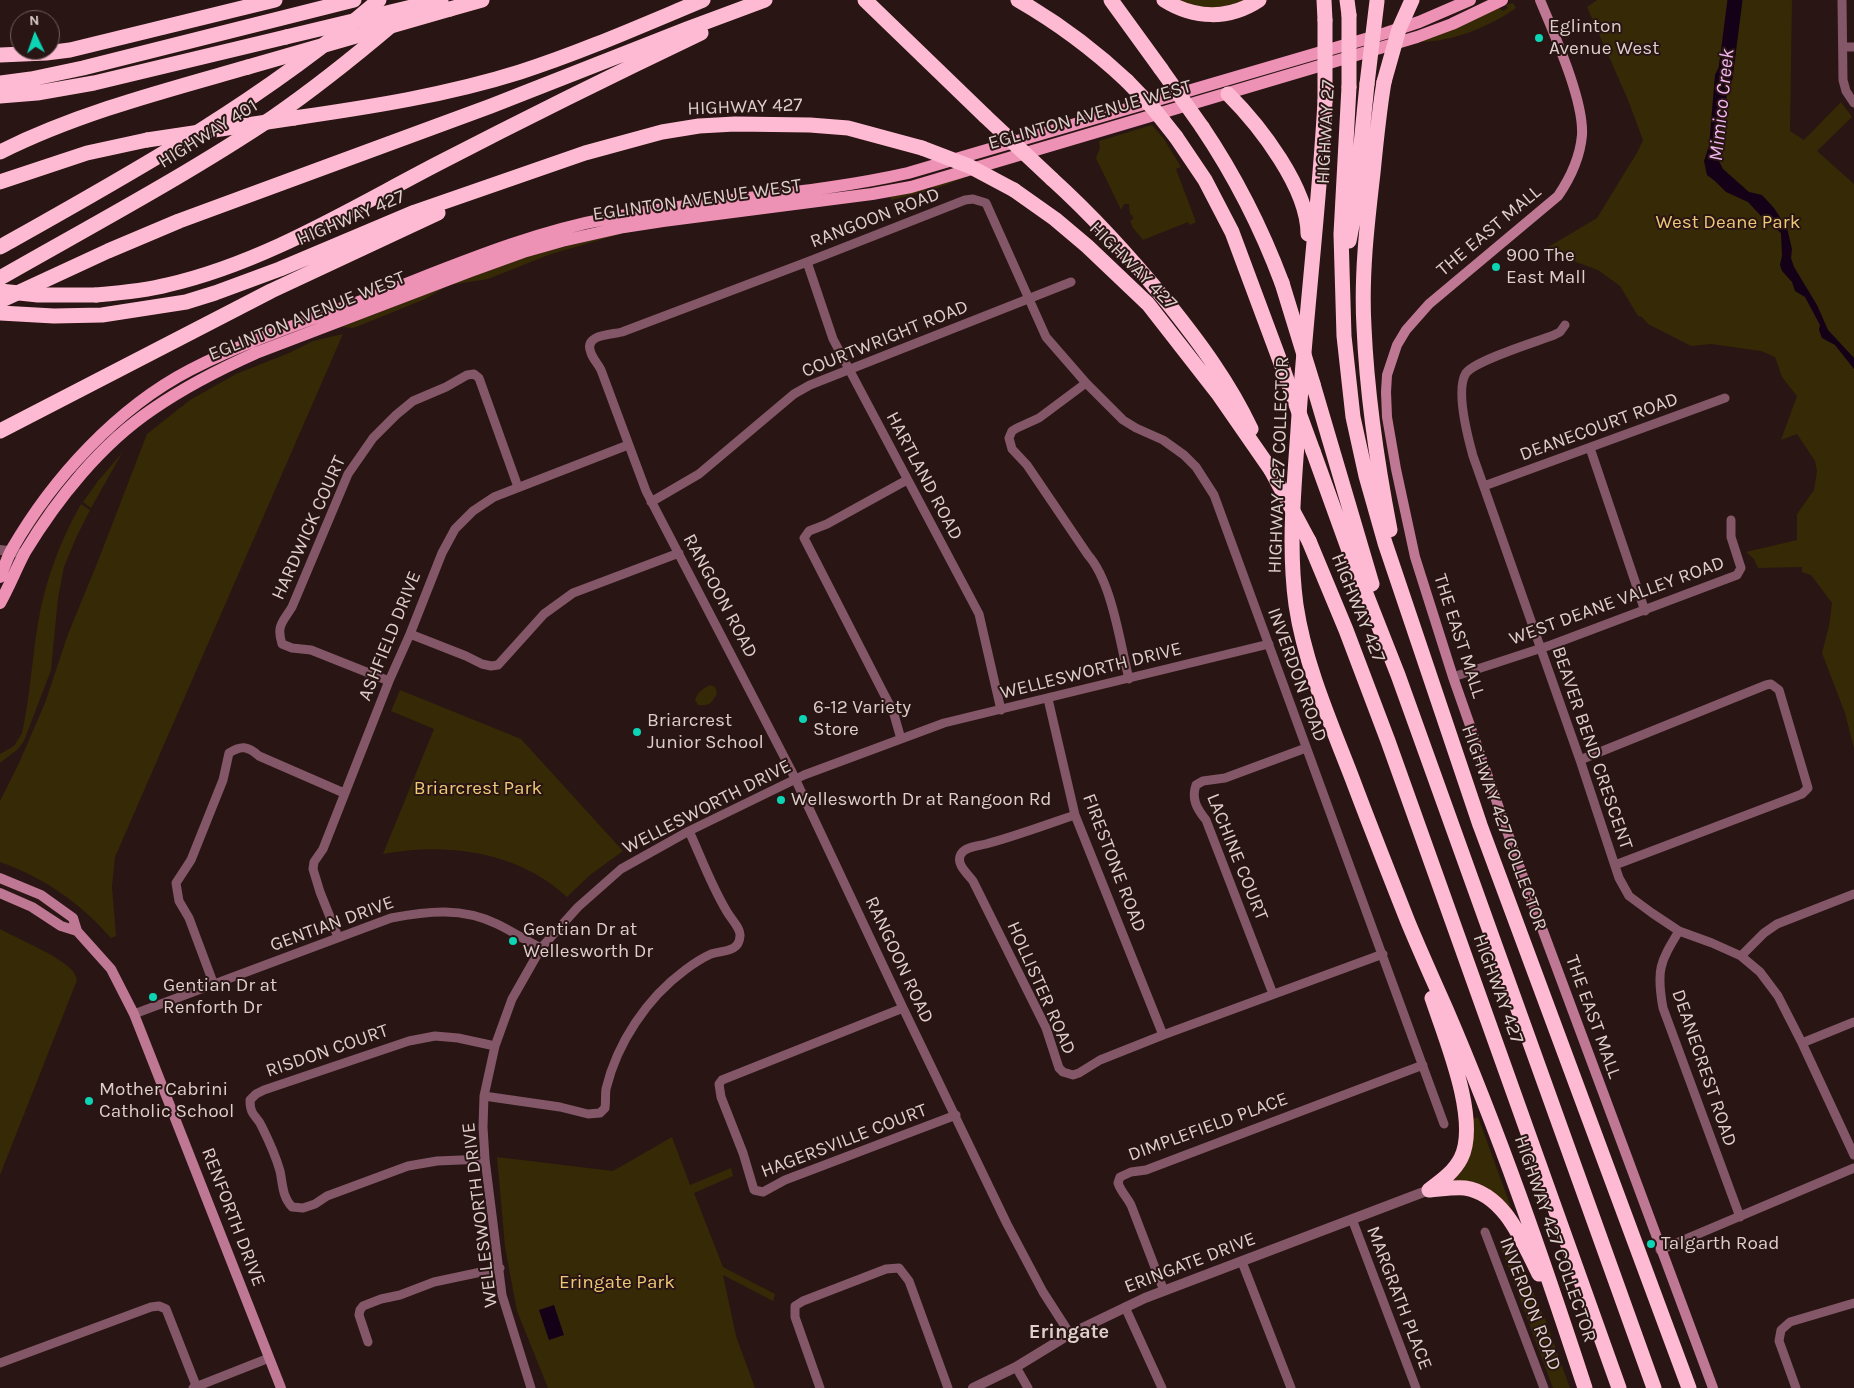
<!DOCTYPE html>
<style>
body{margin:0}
#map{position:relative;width:1854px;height:1388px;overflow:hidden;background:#291513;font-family:Karla,sans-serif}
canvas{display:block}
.north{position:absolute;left:10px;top:10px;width:50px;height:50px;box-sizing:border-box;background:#291513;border:1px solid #715f5d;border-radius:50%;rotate:357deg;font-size:14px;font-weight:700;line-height:20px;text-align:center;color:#ddcecc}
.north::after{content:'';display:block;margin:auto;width:18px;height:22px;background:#0bd5b5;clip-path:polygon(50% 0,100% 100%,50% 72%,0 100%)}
</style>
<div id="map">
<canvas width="1854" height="1388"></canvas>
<div class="north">N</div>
</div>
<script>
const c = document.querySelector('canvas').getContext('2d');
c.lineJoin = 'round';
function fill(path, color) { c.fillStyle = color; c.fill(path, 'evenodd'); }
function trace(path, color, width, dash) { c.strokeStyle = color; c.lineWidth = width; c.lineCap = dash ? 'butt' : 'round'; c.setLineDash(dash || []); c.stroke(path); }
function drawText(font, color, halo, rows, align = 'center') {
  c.font = font + ' Karla,sans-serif'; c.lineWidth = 4; c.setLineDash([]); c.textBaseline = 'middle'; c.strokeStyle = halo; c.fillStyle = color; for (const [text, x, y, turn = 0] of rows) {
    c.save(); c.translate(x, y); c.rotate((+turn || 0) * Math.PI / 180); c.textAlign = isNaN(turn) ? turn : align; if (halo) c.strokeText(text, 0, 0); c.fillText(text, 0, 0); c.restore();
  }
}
fill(new Path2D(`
 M1176 0H1248L1229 7 1202 9Z
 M1597 0H1792L1790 131 1804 140 1841 102 1852 117 1817 151 1854 184V749L1845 713 1822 653 1829 626 1832 603 1811 575 1802 572V567L1758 568 1754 559 1746 552 1797 540V514L1814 490 1817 471 1815 461 1797 434 1781 440 1797 396 1782 377 1775 357 1761 351 1711 344 1691 346 1648 324 1642 317 1638 316 1620 286 1598 270 1543 250 1597 218 1638 151 1643 140 1628 100 1587 7Z
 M1513 3 1516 8C1489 27 1452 42 1419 42L1498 7 1503 11 1508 8 1506 5Z
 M1152 125 1164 139 1181 167 1176 169 1196 222 1190 225 1188 222 1143 240 1133 228 1130 221 1133 219V216L1130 214 1129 204H1124L1121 210 1096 158 1100 148 1099 141Z
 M961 177 964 178 929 191 891 200 890 197Z
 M638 229 551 254 488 279 449 285 425 299 371 321 353 328 341 327 523 257Z
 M343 334 115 857 112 887 116 936 111 938C80 903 45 878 0 862V801L19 763 45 703 68 634 98 561 147 434 190 400 236 374 289 353 313 341Z
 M122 453 91 508 83 502 98 481Z
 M81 504 90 510 76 538 64 567 58 598 51 670 24 741 18 749 0 763V754L14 746 22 733C30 697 32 659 38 623 45 581 60 541 81 504Z
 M710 685 715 687 717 693C712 703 710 706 698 705L695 700C697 693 703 688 710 685Z
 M400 690 521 739 623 851 590 875 567 897C518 851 446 842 383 854L434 729 391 711Z
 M0 929C22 941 54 953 72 970 75 973 76 977 77 980L0 1175Z
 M1478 1117 1516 1221 1455 1184 1452 1177 1473 1119Z
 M672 1137 690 1185 731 1168 733 1176 694 1193 723 1267 775 1294 773 1301 723 1275 736 1336 755 1388H548L517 1311 505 1247 497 1157 613 1171Z
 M1510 1240 1545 1319 1570 1388H1553L1500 1245Z`), '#362906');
fill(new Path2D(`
 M1730 58V80L1726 100 1727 106 1717 139 1719 161 1723 169 1749 192 1762 195 1774 208 1787 228 1792 249 1791 258 1794 267 1817 305 1828 330 1854 358V369L1835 345 1822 338 1819 330 1820 325 1805 297 1795 291 1792 282 1782 271 1780 265 1782 256 1781 233 1762 217 1748 202 1726 192 1715 181 1707 175 1704 161 1709 146 1715 75 1719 67 1720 59Z
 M554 1305 564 1335 549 1340 539 1310Z`), '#140017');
trace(new Path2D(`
 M1725 78 1735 0`), '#140017', 15);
trace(new Path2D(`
 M1842 0 1843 80 1846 91 1854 103
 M1843 47H1854
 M807 262 833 339 979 614 1001 710
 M1565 325 1560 332 1554 335C1536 342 1476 360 1466 373 1455 390 1468 438 1473 456L1580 760 1619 878 1629 896 1652 913 1679 931 1712 943 1741 956 1760 972 1778 996 1802 1043 1854 1155
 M1086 383 1039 418 1017 428 1012 431 1009 438 1012 449 1027 465 1088 555C1112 582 1120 643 1129 679
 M1590 448 1645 611
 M1484 486 1725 398
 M651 502 699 474 794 394 810 385 1071 282
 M410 634 466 656 482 664 491 666 498 665 544 614 573 593 679 553
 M1453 677 1551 645 1737 575 1741 568 1731 537V520
 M389 681 311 650 292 648 282 644C276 625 283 622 292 607L348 474 373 438 396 415 413 401 446 387 467 375 474 374 479 378 518 487
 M1048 699 1075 815 1163 1035
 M901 739 893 711 884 694 804 538 809 531 827 524 907 480
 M1580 760 1766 685 1771 684 1779 690 1808 788 1802 794 1615 865
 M1075 815C1045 825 1016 836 986 844 978 846 965 847 961 854 955 864 968 874 973 881L1046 1028 1059 1068 1063 1072 1073 1075 1079 1073 1100 1060 1163 1035 1383 954
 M1679 931C1660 962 1656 970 1663 1008L1740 1217
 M338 937 320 892 313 869 314 862 323 849 389 681 410 634 442 553 455 529 473 511 494 497 628 445
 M1741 956 1764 933 1777 924 1854 894
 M214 985 189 918 179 901 176 883 191 860 223 780 229 753C241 745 248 746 259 756L344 793
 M1273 994 1206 820C1197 809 1191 799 1196 785L1203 781 1225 778 1306 748
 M903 1008 722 1080 719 1084 721 1097 743 1153 754 1190 763 1192 785 1180 956 1115
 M134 1014 391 918C428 911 462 907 497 924 512 931 526 941 541 948
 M1802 1043 1854 1022
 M484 1096 560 1107 588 1114 600 1113 605 1108C606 1101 605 1095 606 1089 617 1043 647 998 685 970 693 964 702 958 711 954 722 950 739 953 740 936 741 928 730 918 726 910 711 885 701 857 689 831
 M485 1159 437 1161 408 1166 327 1196 315 1204 303 1208 292 1207C282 1196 283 1185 280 1171 276 1157 269 1141 262 1127 257 1115 250 1117 250 1100L256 1094 264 1090 409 1041 435 1036 458 1038 495 1046
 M1352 1219 1416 1388
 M1485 1232 1544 1388
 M1660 1250 1854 1168
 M1242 1262 1291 1388
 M1164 1291 1131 1205C1127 1197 1121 1192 1118 1183L1120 1177 1131 1172 1146 1170 1423 1065
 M1125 1307 1162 1388
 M1070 1334 1043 1292 1007 1224 903 1008 791 770 646 491 601 370C598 364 593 359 591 353 583 334 611 335 622 332L807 262 965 200 973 199 986 203 1046 337 1086 383 1123 420 1136 428 1163 440 1184 455 1196 467 1214 495 1444 1124
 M368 1342 359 1315 360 1310 363 1306 381 1299 400 1295 434 1282 500 1268
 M0 1363 151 1307 159 1306 166 1309 197 1388
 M1016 1367 1028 1388
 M193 1388 269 1358
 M531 1388 502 1295 485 1159 483 1127 484 1096 495 1046 512 999 541 948 578 907 621 869 689 831 804 775 944 723 1269 644
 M820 1388 795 1317V1306L803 1301 886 1269 899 1268 909 1281 948 1388
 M1796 1388 1779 1341 1781 1330 1790 1322 1854 1303`), '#835767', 9);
trace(new Path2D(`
 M0 550 16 552
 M973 1388 1016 1367 1070 1334 1145 1298 1429 1190`), '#835767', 10);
trace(new Path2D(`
 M1540 0C1554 34 1584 100 1582 135 1580 158 1571 177 1558 196L1429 304 1406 330 1397 345 1387 375 1386 392 1387 417 1396 469 1415 557 1453 677 1527 888 1713 1388
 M0 878 41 895 73 918 77 931 111 969 134 1014 281 1388
 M0 893 32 907 61 926 77 931`), '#bf7893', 10);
trace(new Path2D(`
 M0 577C4 568 7 558 12 549 53 478 117 408 190 370 252 338 322 316 388 291 460 263 533 232 610 218 709 199 810 195 908 173L1386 33 1419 22 1470 0
 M0 603C9 587 16 569 25 552 57 499 101 444 153 409 185 387 220 369 256 353L471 271 523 252 562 241 624 227 663 221 872 194 911 187 1417 37 1452 24 1502 0`), '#ed91b5', 12);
trace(new Path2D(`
 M865 0 985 116
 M1018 0C1058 23 1093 49 1127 81
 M1111 0 1161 69
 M1164 0C1194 19 1229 20 1259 0
 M1324 0 1325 20
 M1347 0 1349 15
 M450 9 482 0
 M0 55 46 53 70 50 275 0
 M1384 82C1379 112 1376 142 1373 173 1367 224 1361 276 1364 327 1367 395 1377 463 1390 530
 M0 83 31 79 83 68 354 0
 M1349 87 1341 234 1344 336 1353 417 1366 476 1385 543 1480 825 1689 1388
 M1228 94C1260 126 1308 188 1308 234
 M0 96 37 93 94 83 286 37
 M1325 101C1319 211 1305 320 1298 430 1294 488 1288 547 1296 605 1305 665 1330 721 1352 778 1370 826 1389 874 1408 922 1420 951 1433 980 1446 1009 1499 1132 1543 1260 1585 1388
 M294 118C370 107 447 95 520 72 582 52 643 25 703 0
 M1202 127C1235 176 1261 227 1282 283
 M1176 137 1205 180 1232 232 1283 369
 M0 152C78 113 164 91 248 67
 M1052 179C1094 217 1131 258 1167 302 1199 342 1229 382 1251 429
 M0 182 87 153 147 140
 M1014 190 1055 219 1087 246 1148 304 1219 395 1271 470
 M1349 241 1354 215 1367 84
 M0 247C132 173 264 100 379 0
 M0 278C91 226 185 176 272 118 314 89 354 57 393 24
 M96 295C119 293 144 291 167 285 264 263 352 208 439 163 526 118 613 75 701 33
 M0 301 108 251 179 221 491 106 687 29 765 0
 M0 313 54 316 102 315 186 302 215 293 280 269 415 212 585 153 662 132 699 126 735 124 810 125 848 128 922 148
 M1313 384 1372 584
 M0 431 271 291 438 213
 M1313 451 1348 548 1398 675 1654 1388
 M1309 541 1346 630 1388 741 1619 1388
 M1429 1190C1441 1181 1454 1172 1461 1158 1480 1120 1445 1037 1432 998
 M1430 1190C1442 1189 1454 1187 1465 1188 1505 1194 1523 1243 1539 1274`), '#febad2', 15);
trace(new Path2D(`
 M1349 15V87
 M286 37 441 0
 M248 67 450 9
 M1161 69 1202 127
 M1127 81 1153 108 1176 137
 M1384 82 1399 29 1412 0
 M1367 84 1377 1
 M1325 101V20
 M985 116 1052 179
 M147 140 294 118
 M922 148 969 166 1014 190
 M1282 283 1313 384
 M0 291 38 295H96
 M1283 369 1313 451
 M1271 470 1309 541`), '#febad2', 15);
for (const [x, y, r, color] of [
 [1539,38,5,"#0bd5b5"],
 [1496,267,5,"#0bd5b5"],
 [803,719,5,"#0bd5b5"],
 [637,732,5,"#0bd5b5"],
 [781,800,5,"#0bd5b5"],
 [513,941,5,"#0bd5b5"],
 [153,997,5,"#0bd5b5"],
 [89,1101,5,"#0bd5b5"],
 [1651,1244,5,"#0bd5b5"]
]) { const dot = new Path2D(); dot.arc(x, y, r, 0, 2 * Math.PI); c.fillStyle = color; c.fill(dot); trace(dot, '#291513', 2); }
drawText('19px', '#ddcecc', '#291513', [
 ["Eglinton",1549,27],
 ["Avenue West",1549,49],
 ["900 The",1506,256],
 ["East Mall",1506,278],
 ["6-12 Variety",813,708],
 ["Store",813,730],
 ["Briarcrest",647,721],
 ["Junior School",647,743],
 ["Wellesworth Dr at Rangoon Rd",791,800],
 ["Gentian Dr at",523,930],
 ["Wellesworth Dr",523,952],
 ["Gentian Dr at",163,986],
 ["Renforth Dr",163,1008],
 ["Mother Cabrini",99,1090],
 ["Catholic School",99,1112],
 ["Talgarth Road",1661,1244]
], 'left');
drawText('19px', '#ddcecc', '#291513', [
 ["HIGHWAY 427",745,107,-2],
 ["EGLINTON AVENUE WEST",1090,115,-16],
 ["HIGHWAY 27",1326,132,-87],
 ["HIGHWAY 401",208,134,-32],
 ["EGLINTON AVENUE WEST",697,200,-8],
 ["HIGHWAY 427",351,218,-23],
 ["RANGOON ROAD",875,218,-21],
 ["THE EAST MALL",1489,231,-40],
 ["HIGHWAY 427",1133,266,45],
 ["EGLINTON AVENUE WEST",307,316,-22],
 ["COURTWRIGHT ROAD",885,339,-22],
 ["DEANECOURT ROAD",1599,427,-20],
 ["HIGHWAY 427 COLLECTOR",1279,465,-88],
 ["HARTLAND ROAD",924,476,62],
 ["HARDWICK COURT",309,528,-66],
 ["RANGOON ROAD",720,596,62],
 ["WEST DEANE VALLEY ROAD",1617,601,-20],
 ["HIGHWAY 427",1358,608,68],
 ["ASHFIELD DRIVE",390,636,-68],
 ["THE EAST MALL",1459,636,72],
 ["WELLESWORTH DRIVE",1091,671,-14],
 ["INVERDON ROAD",1297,675,70],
 ["BEAVER BEND CRESCENT",1592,748,71],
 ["WELLESWORTH DRIVE",707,807,-27],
 ["HIGHWAY 427 COLLECTOR",1504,828,70],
 ["LACHINE COURT",1237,857,68],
 ["FIRESTONE ROAD",1114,863,69],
 ["GENTIAN DRIVE",332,924,-20],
 ["RANGOON ROAD",899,960,65],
 ["HOLLISTER ROAD",1041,988,66],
 ["HIGHWAY 427",1498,989,70],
 ["THE EAST MALL",1593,1017,70],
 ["RISDON COURT",327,1051,-19],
 ["DEANECREST ROAD",1704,1068,71],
 ["DIMPLEFIELD PLACE",1208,1127,-20],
 ["HAGERSVILLE COURT",844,1141,-21],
 ["WELLESWORTH DRIVE",480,1215,-97],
 ["RENFORTH DRIVE",233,1217,69],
 ["HIGHWAY 427 COLLECTOR",1555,1239,71],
 ["ERINGATE DRIVE",1190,1263,-21],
 ["MARGRATH PLACE",1399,1298,69],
 ["INVERDON ROAD",1530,1304,69]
]);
drawText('19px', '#edc876', '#291513', [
 ["West Deane Park",1728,223],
 ["Briarcrest Park",478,789],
 ["Eringate Park",617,1283]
]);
drawText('italic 20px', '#f4b6f5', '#291513', [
 ["Mimico Creek",1722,105,-84]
]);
drawText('bold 20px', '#ddcecc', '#291513', [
 ["Eringate",1069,1332]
]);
</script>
